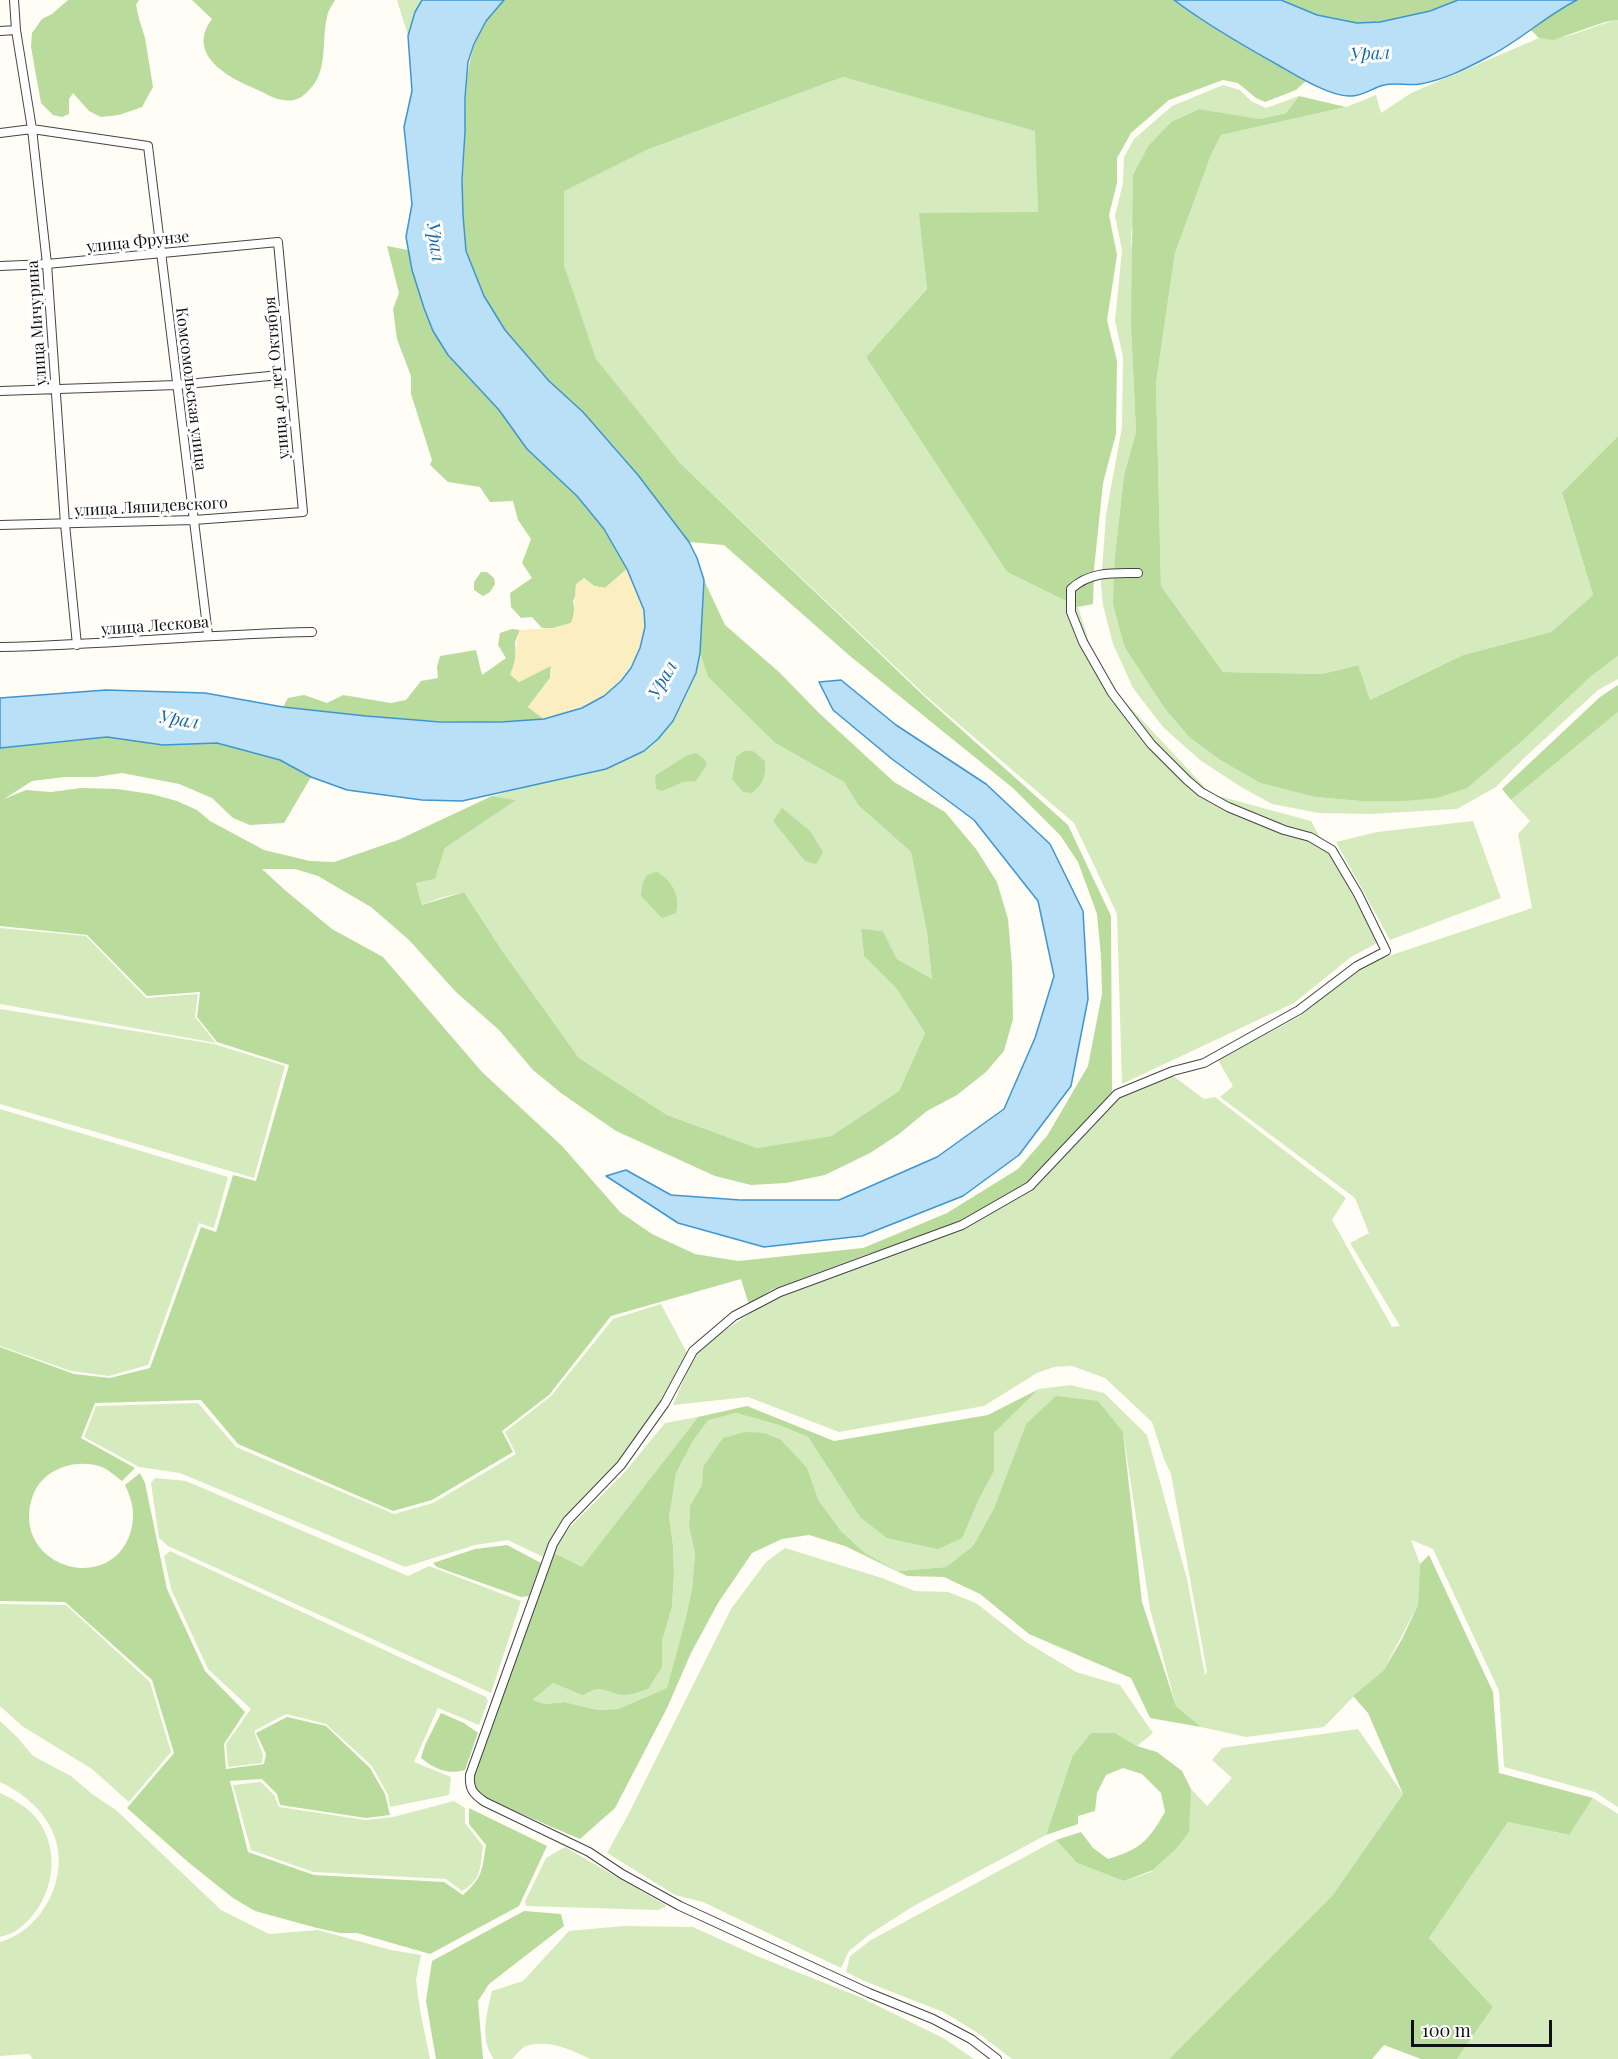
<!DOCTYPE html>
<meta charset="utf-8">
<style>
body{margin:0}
#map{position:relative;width:1618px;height:2059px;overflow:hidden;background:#fffdf5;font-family:"Playfair Display",serif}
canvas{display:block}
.scale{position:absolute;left:1411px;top:2020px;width:141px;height:27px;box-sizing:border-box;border:3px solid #111;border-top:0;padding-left:8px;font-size:18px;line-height:21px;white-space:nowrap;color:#111;-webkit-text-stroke:4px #fff;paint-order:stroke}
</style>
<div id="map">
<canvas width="1618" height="2059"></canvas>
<div class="scale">100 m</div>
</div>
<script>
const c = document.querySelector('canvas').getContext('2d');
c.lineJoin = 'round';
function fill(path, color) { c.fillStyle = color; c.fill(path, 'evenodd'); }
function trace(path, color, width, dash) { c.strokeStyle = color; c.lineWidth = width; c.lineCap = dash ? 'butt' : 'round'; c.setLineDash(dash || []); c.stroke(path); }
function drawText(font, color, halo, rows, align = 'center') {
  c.font = font + ' "Playfair Display",serif'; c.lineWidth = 6; c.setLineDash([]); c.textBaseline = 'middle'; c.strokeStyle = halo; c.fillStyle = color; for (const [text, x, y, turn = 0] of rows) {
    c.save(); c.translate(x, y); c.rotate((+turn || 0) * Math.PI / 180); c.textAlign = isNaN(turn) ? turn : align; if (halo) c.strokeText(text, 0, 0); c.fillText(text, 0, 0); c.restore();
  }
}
fill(new Path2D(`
 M397 0H422L415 12 408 36Z
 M1618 20V436L1562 494 1593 595 1551 632 1463 655 1370 700 1357 665 1322 674 1223 672 1161 586 1156 383 1175 253 1211 155 1221 135 1346 107 1376 95 1381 113 1411 93 1539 38C1566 42 1592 25 1618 20Z
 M843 77 1036 131 1038 213H920L927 289 866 357 1007 572 1078 607 1099 674 1211 794 1311 821 1379 942 1351 957 1294 1003 1122 1084 1117 914 1074 823 926 696 680 463 594 357 564 265V190L649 149Z
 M1223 85 1240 90 1251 101 1266 108 1299 96 1286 113 1260 119 1199 109 1171 122 1149 145 1131 233 1133 267 1131 327 1136 432 1124 475 1115 555 1125 648 1165 709 1189 737 1220 760 1260 783 1315 797 1361 801H1404L1556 708 1589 678 1618 656V679L1598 690 1523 759 1496 787 1457 809 1370 814 1319 813 1272 804 1241 787 1200 760 1163 727 1133 688 1113 644 1103 605 1101 584 1106 515 1122 427 1123 357 1115 321 1122 250 1115 216 1123 183 1124 157 1134 139 1172 106Z
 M700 653 708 677 775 743 844 782 858 805 911 852 927 933 932 979 897 959 883 931 861 930 864 956 896 988 925 1033 899 1091 831 1136 757 1148 667 1115 579 1058 503 952 464 892 440 898 422 905 416 883 435 879 445 848 515 800 492 796 531 785 606 769 658 739 673 721 687 694 696 673Z
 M1618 712V1807L1595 1792 1504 1767 1499 1691 1433 1549 1411 1540 1420 1564 1418 1605 1383 1671 1353 1697 1324 1727 1246 1737 1201 1727 1176 1706 1150 1609 1123 1432 1026 1424 994 1508 973 1546 946 1567 898 1571 865 1553 841 1531 819 1501 807 1468 703 1467 702 1485 690 1506 689 1527 695 1553 692 1589 685 1621 667 1689 620 1709 598 1710 564 1702 545 1704 531 1700 553 1683 583 1694C600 1685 607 1689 625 1695L662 1667V1641L672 1607 674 1574 673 1545 669 1517 671 1501 676 1473 693 1441 708 1419 736 1413 779 1425 808 1437 860 1517 978 1501 994 1471V1433L1039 1389 1070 1385 1104 1393 1147 1435 1187 1579 1205 1675 1207 1672 1171 1474 1164 1459 1152 1422 1105 1378 1072 1366 1054 1367 1037 1373 984 1406 839 1432 748 1397 673 1405 696 1350 771 1299 961 1228 1030 1191 1118 1095 1168 1072 1204 1099 1215 1097 1346 1198 1332 1220 1392 1327 1400 1326 1350 1243 1369 1233 1355 1198 1220 1097 1233 1086 1218 1060 1300 1016 1354 972 1383 958 1532 908 1518 834 1530 821 1511 800Z
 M1473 821 1501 898 1390 940 1336 842 1377 832Z
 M0 928 86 936 146 998 198 994 195 1017 216 1043 0 1004Z
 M0 1009 214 1044 285 1066 254 1178 0 1104Z
 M0 1109 228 1177 214 1228 199 1223 148 1365 109 1376 71 1371 0 1346Z
 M661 1304 687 1353 655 1413 616 1465 573 1510 550 1540 543 1557 508 1540 475 1545 405 1567 180 1473 139 1467 84 1437 96 1406 198 1403 236 1447 394 1514 433 1503 516 1454 505 1432 551 1396 613 1319Z
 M698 1417 582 1568 552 1552 570 1527 624 1473 665 1423Z
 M155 1478 186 1481 408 1576 429 1566 521 1601 491 1693 168 1546 159 1538 151 1483Z
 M785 1548 882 1578 915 1591 948 1592 976 1603 1026 1642 1076 1672 1120 1685 1153 1733 1137 1746 1115 1733 1072 1757 1046 1835 912 1907 870 1934 849 1951 841 1968 703 1902 675 1895 607 1853 628 1815 731 1609 766 1562Z
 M170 1551 486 1697 488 1701 479 1725 438 1708 414 1762 451 1777 449 1795 390 1807 388 1795 372 1766 326 1724 286 1714 254 1731 263 1755 262 1763 228 1767 226 1744 251 1709 208 1669 171 1589 164 1556Z
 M0 1604 66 1605 150 1682 171 1752 129 1802 92 1769 22 1726 0 1706Z
 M0 1721 17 1737 33 1756 71 1776 92 1794 116 1810 221 1910 269 1934 318 1930 391 1950 421 1955 416 1980 420 2010 430 2059H33L29 2054 0 2056V1942C43 1930 70 1877 54 1835 46 1812 22 1792 0 1782Z
 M1358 1729 1403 1794 1332 1896 1169 2059H1012L978 2033 943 2012 864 1981 846 1972 850 1956 871 1940 1056 1840 1077 1863 1124 1881 1151 1872 1175 1850 1188 1807 1191 1789 1207 1806 1232 1778 1212 1760 1222 1748Z
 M261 1782 274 1795 279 1807 366 1820 393 1817 454 1801 465 1808V1823L483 1846C480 1867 482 1880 462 1891L446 1879 313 1872 251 1850 233 1785Z
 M0 1793C15 1800 30 1808 40 1823 63 1858 50 1907 17 1930 12 1934 5 1935 0 1937Z
 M1593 1798 1618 1814V2059H1457L1493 2007 1429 1938 1508 1822 1568 1835Z
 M565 1847 667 1906 658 1910 526 1906 525 1901 546 1858Z
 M623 1926 693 1927 757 1956 860 1997 943 2038 974 2059H590C571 2049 547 2039 526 2046 521 2048 516 2055 512 2059H494C479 2040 487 2012 492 1991L523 1981 569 1931Z`), '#d5ebbd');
fill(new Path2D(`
 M68 0H139L136 5 139 19 145 38 153 87 142 107 119 115 101 117 89 111 73 93 69 99V114L62 117 53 115 41 103 31 47 32 33 42 19 52 14Z
 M192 0H335C332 5 328 11 327 17 321 42 329 72 308 91 305 94 301 98 297 99 283 104 270 96 258 90 229 78 185 55 212 19Z
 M504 0H1174C1215 31 1260 56 1306 81L1296 90 1265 102 1256 98 1238 83 1223 80 1169 100 1131 133 1117 158V183L1109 215 1117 255 1107 320 1117 361 1116 434 1103 483 1094 569 1093 604 1078 607 1007 572 866 357 927 289 919 213 1038 212 1035 131 843 77 649 149 564 191V265L596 359 680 463 925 697 1068 825 1111 916 1112 1093 1027 1187 960 1224 865 1255 771 1290 749 1305 741 1279 611 1316 549 1395 502 1431 513 1452 432 1500 393 1511 238 1444 201 1400 95 1403 81 1438 135 1468 122 1481C115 1476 107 1468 99 1466 72 1458 40 1471 32 1498 11 1565 108 1597 130 1534 136 1515 133 1502 125 1485L140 1473 145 1483 167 1589 205 1671 245 1712 224 1744 226 1769 264 1764 266 1754 256 1733 287 1717 326 1726 370 1768 385 1794 390 1815 366 1818 280 1805 277 1794 262 1779 230 1781 248 1852 314 1875 444 1882 463 1895C483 1877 482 1870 486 1845L469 1824V1808L547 1846 519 1906 430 1954 357 1933H340L317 1928 255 1911 233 1898 188 1862 127 1808 174 1753 152 1680 65 1602 0 1601V1347L74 1374 110 1378 150 1368 201 1227 216 1232 233 1175 256 1181 289 1065 217 1042 197 1017 200 992 147 996 87 935 0 926V748L107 737 163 745 217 743 280 760 311 777 284 823 250 825 233 818 212 798 179 784 122 773 96 777H65L32 781 4 799 26 790 51 792 81 788 117 789 151 794 177 801 197 810 210 821 264 850 310 861 334 862 398 840 492 796 516 800 445 848 435 879 416 883 422 905 464 892 503 952 579 1058 667 1115 757 1148 831 1136 899 1091 925 1033 896 988 864 956 861 929 883 931 897 959 932 979 927 933 911 852 858 805 844 782 775 743 708 677 700 653 704 580 725 625 779 672 819 713 894 782 945 812 976 849 997 882 1008 919 1012 966 1013 1019 1004 1051 986 1072 957 1095 927 1111 899 1134 870 1153 825 1175 786 1183 751 1185 715 1176 616 1131 561 1093 533 1070 499 1030 456 992 409 940 371 907 318 876 295 869H262L286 891 332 929 383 957 482 1072 562 1146 620 1212 652 1234 695 1254 738 1261 863 1248 947 1213 1018 1169 1047 1136 1088 1066 1102 994 1101 956 1097 914 1078 862 1060 835 1014 789 850 656 724 545 689 542C661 505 633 466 601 432 585 414 566 399 549 381 513 346 481 302 467 253 457 217 465 167 465 130 466 81 465 37 504 0Z
 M1281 0H1458L1430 11 1380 22 1357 23 1317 15Z
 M1577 0H1618V20L1605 22 1553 40 1539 38 1531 30 1543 20Z
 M1299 96 1346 107 1221 135 1211 155 1175 253 1156 383 1161 586 1223 672 1322 674 1358 665 1370 700 1463 655 1551 632 1593 595 1562 493 1618 436V656L1589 678 1523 740 1467 788 1437 798 1404 801H1361L1315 797 1260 783 1220 760 1189 737 1165 709 1125 648 1113 604 1115 555 1124 475 1136 432 1131 327 1133 175 1149 145 1171 122 1199 109 1260 119 1286 113Z
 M387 246 408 250 424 308 433 331 465 374 499 410 527 449 577 496 604 529 627 569 605 588 594 586 584 578 573 601 575 613 572 623 553 628H542L532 617 521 618 511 607 510 593 532 578 522 563 531 539 518 520 513 501 490 502 480 487 448 482 430 465 432 460 411 394V376L397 339 393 309 399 293Z
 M481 572H487L494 578 495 584 490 592 483 596 474 590V582Z
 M512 629 520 630 515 642 516 662 511 675 519 682 551 665 550 678 528 707 544 719C456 726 370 718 283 707L288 698 304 695 327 703 343 695 391 703 406 700 421 681 438 678 437 667 440 656 476 650 482 675 506 658 498 645 500 633Z
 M1618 685V712L1511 800 1502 789 1600 697Z
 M744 751H753L765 761C766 776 764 783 752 793L743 792 732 779 736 757Z
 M696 753 705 760 707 764 696 781 683 782 662 791 656 789 655 778 656 775 686 756Z
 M782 808 810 831 823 852 816 864 805 861 773 821Z
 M657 872C672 881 681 896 676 913L662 918 641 896C643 883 642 874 657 872Z
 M1039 1389 994 1433V1471L978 1501 962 1538 938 1549 887 1538 860 1517 808 1437 779 1425 736 1413 708 1420 693 1441 676 1473 669 1517 673 1545 674 1574 672 1607 662 1641V1667L648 1689C641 1691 632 1695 624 1695 605 1694 605 1682 583 1695L553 1683 532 1700 545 1704 564 1702 598 1710 619 1709 667 1688 685 1621 692 1589 695 1553 689 1527 690 1506 702 1485 703 1467 723 1438 745 1432 764 1433 781 1440 807 1468 819 1501 841 1531 865 1553 898 1571 946 1567 973 1546 994 1508 1026 1424 1056 1396 1098 1401 1123 1432 1142 1602 1176 1706 1201 1727 1150 1718 1131 1678 1029 1634 980 1594 944 1577 907 1576 845 1546 809 1535 782 1539 752 1553 718 1603 691 1653 667 1708 615 1808 580 1839 482 1797 471 1780 552 1552 582 1567 698 1417 747 1406 834 1441 988 1415Z
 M507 1545 541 1563 529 1596 521 1597 437 1567 433 1563 475 1549Z
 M1429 1555 1493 1692 1499 1773 1593 1798 1569 1835 1508 1822 1429 1938 1493 2007 1457 2059H1421L1384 2045 1372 2059H1169L1332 1896 1403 1794 1368 1713 1353 1696 1383 1671 1402 1639 1418 1605 1420 1564Z
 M441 1713 464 1723 478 1733 465 1770C447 1775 435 1769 421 1758L425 1745Z
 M1091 1733H1115L1137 1746 1157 1752 1182 1771 1191 1789 1189 1832 1175 1850 1153 1870 1124 1881 1077 1863 1056 1840 1081 1832 1093 1848 1108 1859C1141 1849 1148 1841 1165 1812L1161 1793 1142 1774 1123 1768 1106 1775 1097 1793 1095 1811 1078 1816V1824L1046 1835 1072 1757Z
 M524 1911 561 1914 564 1926 489 1984 478 2001 483 2059H436L426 2001 432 1961Z`), '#b9dc9c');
fill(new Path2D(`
 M627 569C635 586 646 606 645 626 645 634 641 645 638 652 619 695 587 709 544 719L528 707 550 679 551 666 519 682 510 674C518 658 514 647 520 630L553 628 571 623C576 610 574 597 576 584L584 578 594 586 605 588Z`), '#fbeec1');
const water = new Path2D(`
 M422 0H504L486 21 474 44 468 62 465 98V132L462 180 463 215 466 251 484 296 505 330 549 381 583 412 638 475 689 542 697 558 704 580 700 653 696 673 673 721 658 739 644 751 606 769 462 801 422 800 347 790 311 777 280 760 217 743 163 745 107 737 0 748V698L106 690 205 693 283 707 366 716 441 722H501L544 719 582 708 604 696 621 681 631 668 640 648 645 627 644 610 627 569 604 529 577 496 527 449 499 410 448 355 433 331 424 308 412 270 406 237 412 204 404 127 412 91 408 36 415 12Z
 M1174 0H1281L1317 15 1357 23 1380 22 1430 11 1458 0H1577C1545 16 1520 41 1488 57 1467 68 1444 80 1420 84 1408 86 1396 82 1384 85 1372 88 1362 97 1349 96 1329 96 1297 76 1278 65 1242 45 1207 25 1174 0Z
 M841 680 896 725 986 784 1050 844 1083 911 1088 999 1071 1086 1019 1155 963 1196 862 1236 764 1247 678 1223 606 1176 626 1170 671 1195 740 1200H839L937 1157 1004 1109 1035 1038 1054 976 1038 901 974 820 892 759 833 710 819 682Z`);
fill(water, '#b9e0f7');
trace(water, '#3f96cf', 1.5);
const minor = new Path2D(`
 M14 0 16 30 32 129 47 264 65 524 77 645
 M0 31 16 30
 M0 133 32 129 148 146 208 635
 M0 266 47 264 278 242 303 512 194 520 0 525
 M0 391 177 385 290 374
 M0 647C104 645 208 634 312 632
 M997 2059 971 2039 933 2019 869 1993 680 1906 622 1874 589 1852 485 1802C473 1794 469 1789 470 1775L553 1544 567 1521 621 1465 665 1403 693 1351 734 1316 780 1292 962 1225 1030 1186 1117 1094 1173 1071 1204 1063 1299 1010 1357 966 1386 951 1358 894 1332 850 1310 837 1284 830 1228 807 1201 792 1187 780 1151 744 1112 693 1083 642 1071 612V589C1090 571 1114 573 1138 573`);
trace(minor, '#444', 10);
trace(minor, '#fff', 8);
drawText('16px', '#111', '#fff', [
 ["улица Фрунзе",138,242,-6],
 ["улица Мичурина",37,323,-94],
 ["улица 40 лет Октября",277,378,-95],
 ["Комсомольская улица",191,389,83],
 ["улица Ляпидевского",151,507,-3],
 ["улица Лескова",155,626,-4]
]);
drawText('italic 18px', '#1768a6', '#fff', [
 ["Урал",1370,54,-3],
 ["Урал",435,242,82],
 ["Урал",663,680,-61],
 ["Урал",179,720,9]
]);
</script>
